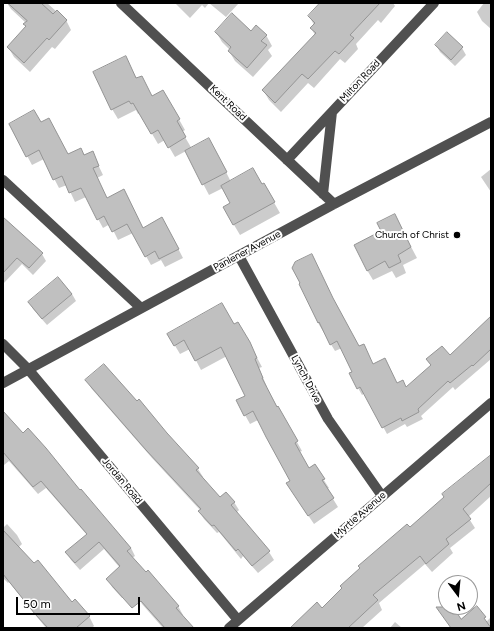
<!DOCTYPE html>
<style>
body{margin:0}
#map{position:relative;width:494px;height:631px;overflow:hidden;background:#fff;font-family:Figtree,sans-serif}
canvas{display:block}
.frame{position:absolute;inset:0;border:4px solid #000;pointer-events:none}
.north{position:absolute;left:438px;top:575px;width:40px;height:40px;box-sizing:border-box;background:#fff;border:1px solid #999;border-radius:50%;rotate:164deg;font-size:11px;font-weight:700;line-height:16px;text-align:center;color:#000}
.north::after{content:'';display:block;margin:auto;width:14px;height:18px;background:#000;clip-path:polygon(50% 0,100% 100%,50% 72%,0 100%)}
.scale{position:absolute;left:16px;top:597px;width:124px;height:18px;box-sizing:border-box;border:2px solid #000;border-top:0;padding-left:5px;font-size:12px;line-height:14px;white-space:nowrap;color:#000;-webkit-text-stroke:3px #fff;paint-order:stroke}
</style>
<div id="map">
<canvas width="494" height="631"></canvas>
<div class="frame"></div>
<div class="north">N</div>
<div class="scale">50 m</div>
</div>
<script>
const c = document.querySelector('canvas').getContext('2d');
c.lineJoin = 'round';
function fill(path, color) { c.fillStyle = color; c.fill(path, 'evenodd'); }
function trace(path, color, width, dash) { c.strokeStyle = color; c.lineWidth = width; c.lineCap = dash ? 'butt' : 'round'; c.setLineDash(dash || []); c.stroke(path); }
function drawText(font, color, halo, rows, align = 'center') {
  c.font = font + ' Figtree,sans-serif'; c.lineWidth = 4; c.setLineDash([]); c.textBaseline = 'middle'; c.strokeStyle = halo; c.fillStyle = color; for (const [text, x, y, turn = 0] of rows) {
    c.save(); c.translate(x, y); c.rotate((+turn || 0) * Math.PI / 180); c.textAlign = isNaN(turn) ? turn : align; if (halo) c.strokeText(text, 0, 0); c.fillText(text, 0, 0); c.restore();
  }
}
fill(new Path2D(`
 M7 3H47L66 20 71 30 55 49 52 47 30 72 14 57 8 47 26 27 25 24 26 23 11 9Z
 M175 3H239L226 17 209 3 205 8 202 5 190 18Z
 M322 3H393L395 6 381 23 378 20 356 44 358 49 345 63 340 59 314 88 308 83 281 112 269 100 263 90 315 35 311 28 314 25 309 16Z
 M484 3H491V29L482 21 477 12Z
 M216 32H251L266 35 272 46 268 50 272 56 253 77 235 61 229 51 230 50 222 42Z
 M436 45 462 48 466 55 455 66 440 52Z
 M131 68 137 79 152 97 163 91 185 130 182 132 192 149 215 150 231 182 262 186 264 185 280 213 240 235 224 208 232 204 223 188 209 195 186 151 175 157 165 140 158 144 140 113 138 114 136 110 118 119 112 109Z
 M41 123 68 155 81 149 85 156 92 152 103 175 97 178 107 199 124 190 143 229 167 227 183 258 165 267 161 260 151 265 133 233 118 240 110 224 103 228 86 197 75 202 67 185 59 188 44 159 32 165 10 124Z
 M491 169V192L481 177Z
 M400 226 417 258 403 265 406 273 396 278 392 271 373 280 367 270Z
 M3 228 42 254 46 261 33 275 22 264 3 284Z
 M293 268 337 306 359 347 373 365 397 384 406 388 431 366 427 360 450 356 491 319V359L455 390 453 387 421 416 423 419 407 427 405 424 387 434 365 393 362 395 358 388 353 372 342 348 335 351 318 323Z
 M58 278 72 294 76 301 47 325 33 309 29 302Z
 M234 326 254 352 262 367 259 368 267 387H266L302 451 299 452 308 469 314 465 329 488 327 489 338 507 314 524 287 484 291 481 258 420 250 424 245 415 246 396 227 356 201 370 190 349 180 354 168 334Z
 M87 380 166 433 198 469 203 477 201 478 220 498 234 502 239 510 236 513 269 552 274 560 258 573 243 556 241 559 219 532 217 533 204 519 199 511 200 510 152 458 91 388Z
 M3 426 80 491 131 548 135 556 132 558 146 576 122 598 112 587 108 579 120 568 104 549 80 570 71 560 66 552 87 535 46 488 38 494 9 461 4 465 3 464Z
 M491 456V496L468 517 475 528 450 548 453 553 432 572 425 564 379 603 382 610 362 628H291L322 609 361 569 359 566 410 528 445 497 443 494Z
 M7 524 17 535 22 544 18 548 72 603 89 616 94 626 92 628H46L9 582 8 583 3 578V528Z
 M137 595 178 606 183 615 182 616 192 628H163L142 604Z
 M491 617V628H488L485 623Z
 M395 622 402 628H390Z`), '#0003');
const building = new Path2D(`
 M8 3H41L53 14 57 10 67 20 49 40 47 38 24 63 7 47 26 26 23 24 27 21Z
 M320 3H380L350 35 354 38 339 54 335 51 308 79 302 74 275 103 262 90 316 33 310 28 315 23 308 16Z
 M232 13 251 31 256 25 267 35 261 41 267 45 247 68 228 51 231 47 215 32Z
 M447 32 463 47 451 60 435 45Z
 M126 56 136 78 142 76 152 96 163 90 180 119 177 121 186 137 168 148 158 130 151 134 133 103 131 104 129 101 111 110 93 72Z
 M34 110 41 122 49 118 68 154 81 148 84 155 93 151 99 166 93 168 107 198 124 189 143 228 162 217 179 249 159 259 155 251 145 257 127 224 112 232 104 216 97 220 81 188 69 193 62 176 53 180 39 150 26 157 9 124Z
 M209 138 227 172 202 185 185 151Z
 M253 168 262 184 264 183 275 202 233 225 223 207 230 203 221 186Z
 M395 214 411 247 398 255 401 262 389 268 385 261 367 271 354 245 381 231 377 223Z
 M3 217 43 253 29 268 17 258 3 273Z
 M312 254 333 298 359 346 364 344 373 364 385 358 397 383 403 380 406 387 431 365 426 359 442 346 450 355 491 316V349L473 366 472 365 450 383 448 381 418 409 419 412 402 421 401 418 382 428 360 387 357 389 349 373 352 372 337 341 330 345 319 322 318 323 299 284 300 283 292 268 295 262Z
 M58 277 72 294 42 319 28 302Z
 M222 303 234 324 238 322 250 342 257 358 255 359 263 378H262L277 407 278 406 298 441 295 443 309 468 315 464 325 479 322 480 334 498 308 516 286 483 290 481 266 437 253 411 244 416 236 400 245 396 221 347 195 361 184 340 174 346 167 334Z
 M104 364 137 401 139 399 167 433 199 468 196 470 220 497 226 492 235 502 231 505 270 551 252 566 238 549 236 551 214 525 212 526 198 511 201 509 146 450 85 380Z
 M3 411 23 433 28 428 46 448 80 490 81 489 131 548 127 551 146 572 148 570 160 584 179 606 176 608 194 628H165L141 601 132 608 106 579 120 566 99 542 75 563 65 552 87 534 41 481 33 487 3 452Z
 M491 455V483L463 509 471 519 446 539 449 544 426 564 420 556 373 595 378 600 348 628H290L317 602 322 608 342 588 340 586 360 568 358 566 407 524 410 527 444 497 442 494Z
 M3 530 34 563 38 560 72 602 75 599 90 616 76 628H48L35 614 3 574Z
 M477 606 486 617 484 618 491 628H451L436 607H453L461 619Z`);
fill(building, '#c0c0c0');
trace(building, '#949494', 1);
trace(new Path2D(`
 M121 3 334 204
 M287 160 434 3
 M3 180 141 308
 M323 194 332 112
 M239 256 328 419 382 496
 M3 344 28 369 238 620
 M3 383 334 204 491 122
 M229 628 491 403`), '#505050', 10);
for (const [x, y, r, color] of [
 [457,235,4,"#000"]
]) { const dot = new Path2D(); dot.arc(x, y, r, 0, 2 * Math.PI); c.fillStyle = color; c.fill(dot); trace(dot, '#fff', 1.5); }
drawText('10px', '#000', '#fff', [
 ["Milton Road",360,81,-47],
 ["Kent Road",228,103,44],
 ["Panlener Avenue",247,251,-28],
 ["Lynch Drive",306,379,62],
 ["Jordan Road",122,481,50],
 ["Myrtle Avenue",360,515,-41]
]);
drawText('10px', '#000', '#fff', [
 ["Church of Christ",449,235]
], 'right');
</script>
